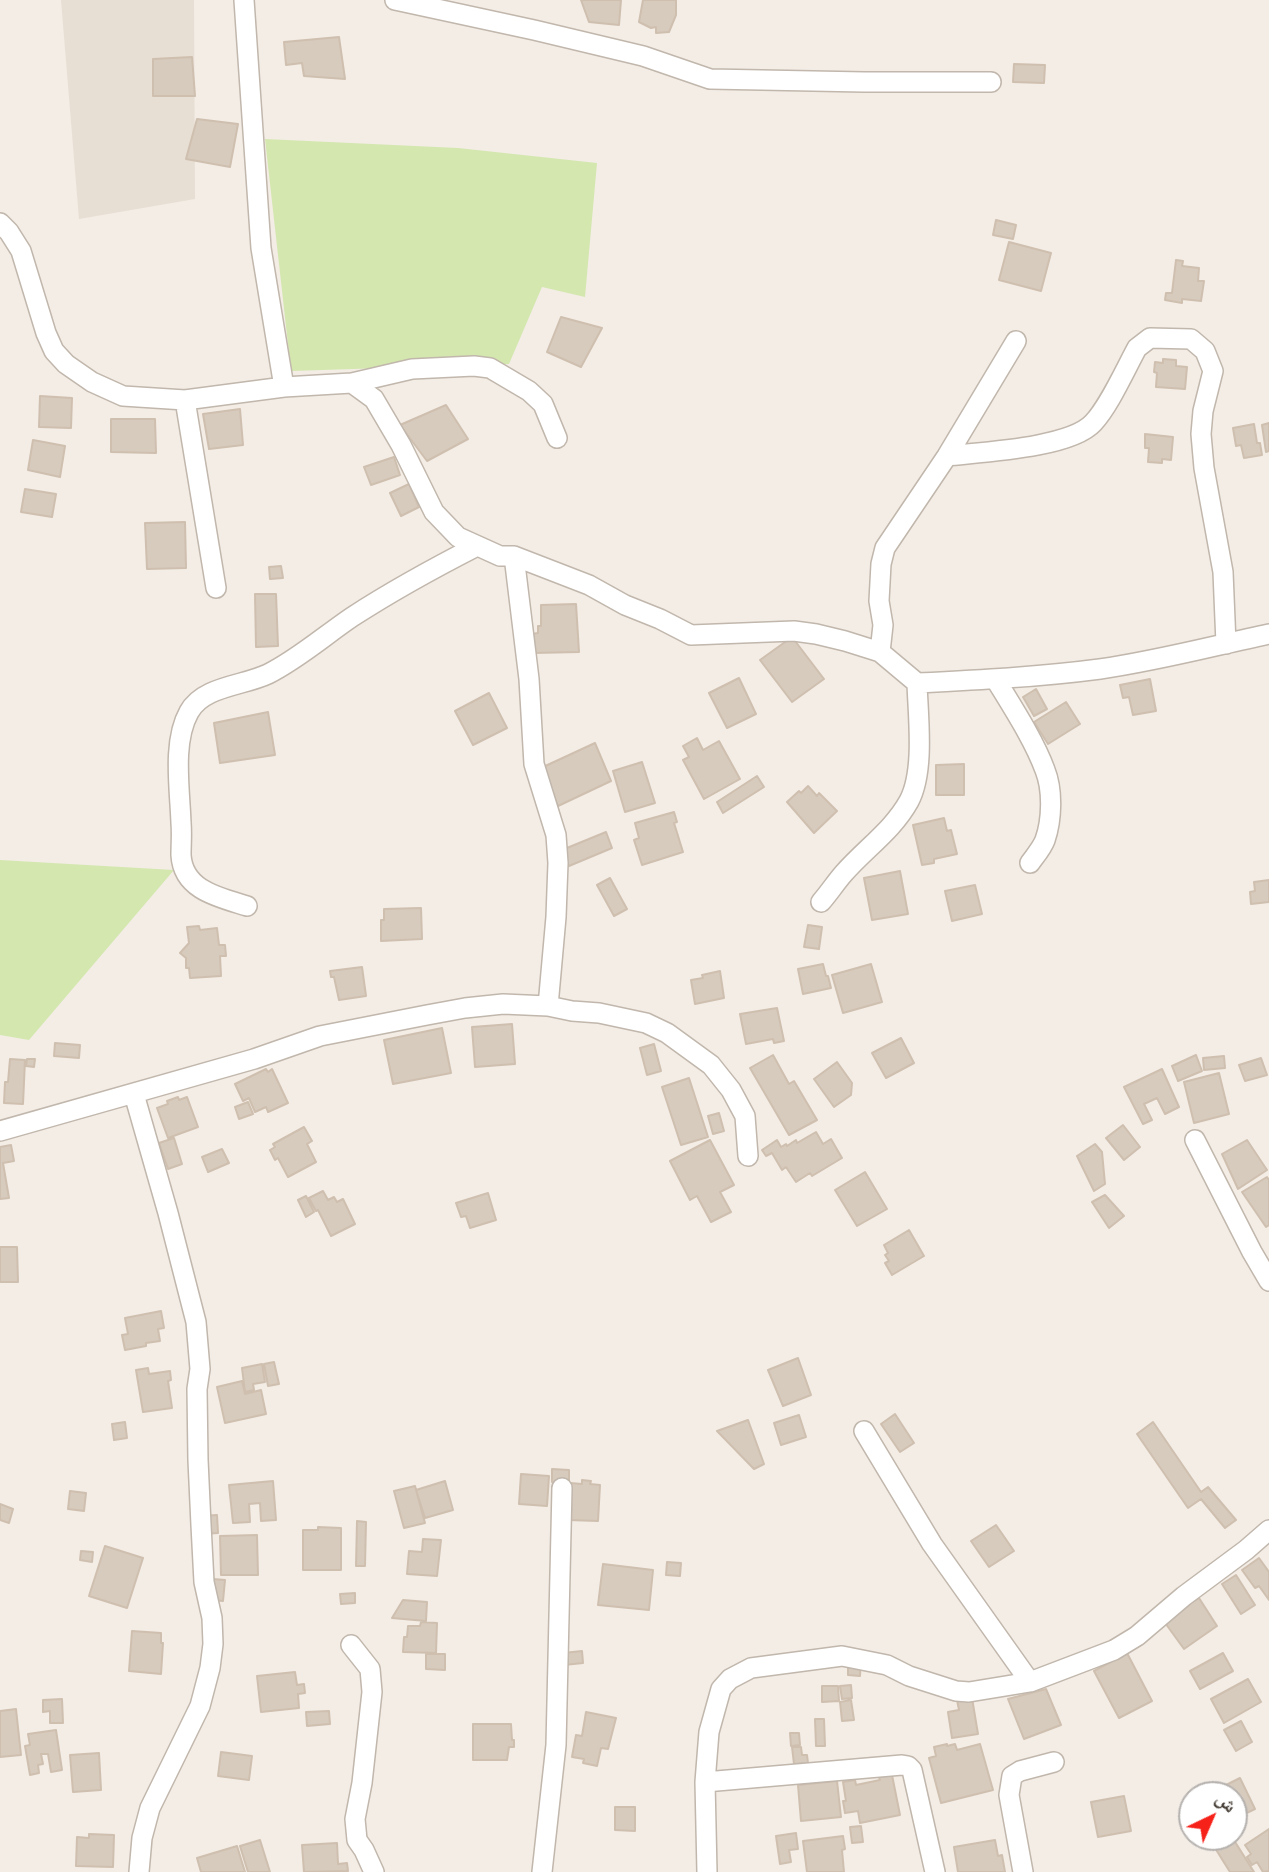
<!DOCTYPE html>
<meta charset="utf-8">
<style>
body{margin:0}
#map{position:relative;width:1269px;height:1872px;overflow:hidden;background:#f3ede6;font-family:Inter,"Noto Naskh Arabic",sans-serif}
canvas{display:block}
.north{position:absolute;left:1178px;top:1781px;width:70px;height:70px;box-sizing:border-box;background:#fff;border:2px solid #b5b1ae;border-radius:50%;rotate:44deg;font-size:19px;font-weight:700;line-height:28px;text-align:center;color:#453d35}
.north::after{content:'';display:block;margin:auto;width:24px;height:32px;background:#f62119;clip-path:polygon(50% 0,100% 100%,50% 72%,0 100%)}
</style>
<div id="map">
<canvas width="1269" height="1872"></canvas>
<div class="north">ش</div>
</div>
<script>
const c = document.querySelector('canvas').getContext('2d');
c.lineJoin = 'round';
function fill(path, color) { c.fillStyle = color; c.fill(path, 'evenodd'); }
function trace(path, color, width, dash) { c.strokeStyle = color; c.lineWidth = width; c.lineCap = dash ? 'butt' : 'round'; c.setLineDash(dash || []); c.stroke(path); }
fill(new Path2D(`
 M61 0H194L195 199 79 219Z`), '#e7dfd4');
fill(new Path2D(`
 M265 139 458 148 597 163 585 297 542 287 509 364 291 371Z
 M0 860 174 870 29 1040 0 1035Z`), '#d4e7af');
const building = new Path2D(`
 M581 0H621L619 25 589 22Z
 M643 0H676V15L669 32 656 33V27L651 28 639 22Z
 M339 37 345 79 304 76 302 63 286 65 284 42Z
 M192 57 195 96H153V59Z
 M1014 64 1045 65 1044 83 1013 82Z
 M197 119 238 124 230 167 186 159Z
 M996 220 1016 225 1013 239 993 235Z
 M1009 242 1051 253 1041 291 999 280Z
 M1176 260 1183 261 1182 266 1199 268 1198 281H1204L1201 301 1182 299V303L1165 300 1166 293H1172Z
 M561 317 602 328 581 367 547 352Z
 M1163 359 1176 360V366L1187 367 1185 389 1156 387 1157 373 1154 372 1155 362 1163 363Z
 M40 396 72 398 71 428 39 427Z
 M446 405 468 439 427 461 400 425Z
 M240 409 243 445 209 449 203 414Z
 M111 419H155L156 453 111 452Z
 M1269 423V451L1266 452 1262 425Z
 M1254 424 1257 443H1260L1262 455 1244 458 1241 445 1236 446 1233 428Z
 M1145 434 1173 437 1171 460 1162 459V463L1148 462 1149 448H1145Z
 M33 440 65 446 60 477 28 470Z
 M394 457 400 475 371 485 364 467Z
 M409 484 419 507 401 516 390 493Z
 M25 489 56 494 52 517 21 512Z
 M185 522 186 568 147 569 145 523Z
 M281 566 283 578 270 579 269 567Z
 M255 594H276L278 646 256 647Z
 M576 604 579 652 533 653 532 634 538 633V626H541V605Z
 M792 637 824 679 792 702 760 660Z
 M739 678 756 714 727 728 709 693Z
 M1150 679 1156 711 1133 715 1129 697 1123 698 1120 685Z
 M1036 689 1047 709 1034 716 1023 697Z
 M489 693 507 728 473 745 455 711Z
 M1066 702 1080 724 1048 744 1034 722Z
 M268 712 275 755 220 763 214 723Z
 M697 738 703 750 719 741 740 779 704 799 683 760 689 757 683 746Z
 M595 743 611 781 558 806 541 768Z
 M642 762 655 803 625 812 613 771Z
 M964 764V795H936V765Z
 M757 776 764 787 723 813 717 802Z
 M808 786 817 796 819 793 837 811 814 833 787 802 799 791 801 793Z
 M674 812 677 822 674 823 683 852 642 865 634 840 639 838 635 823Z
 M944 818 947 831 951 830 957 854 934 859V863L922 865 913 825Z
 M606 832 612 848 569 866 562 850Z
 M900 871 908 914 872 920 864 878Z
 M610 878 627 909 614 916 597 885Z
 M1269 880V902L1251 904 1250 892 1255 891 1254 882Z
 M975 885 982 914 952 921 945 891Z
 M421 908 422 939 381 941V920H384V909Z
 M808 925 822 927 819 949 804 947Z
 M199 926 200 930 217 928 219 945H225L226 956H220L221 976 190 978 189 968H186V958L180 953 189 943 187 927Z
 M823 964 826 976H828L831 988 803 994 798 969Z
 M871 964 882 1002 843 1013 832 975Z
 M362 967 366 996 339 1000 334 977H331L330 971Z
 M720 971 724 998 695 1004 691 980 703 978 702 975Z
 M777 1008 784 1041 774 1043 773 1039 746 1044 740 1014Z
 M512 1024 515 1064 475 1067 472 1027Z
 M442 1028 451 1073 393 1084 384 1040Z
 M901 1038 914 1063 886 1078 872 1053Z
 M55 1043 80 1045 79 1058 54 1056Z
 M654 1044 661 1071 647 1075 640 1048Z
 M773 1055 789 1084 794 1081 817 1120 789 1135 750 1068Z
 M1196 1055 1202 1071 1178 1081 1172 1066Z
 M1224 1056 1225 1068 1204 1070 1203 1058Z
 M1261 1058 1267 1075 1245 1081 1239 1065Z
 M10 1059 25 1060 23 1104 4 1103 5 1082H8Z
 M27 1059H35L34 1067 26 1066Z
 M837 1062 852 1083 851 1095 834 1107 814 1079Z
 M266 1069 268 1072 272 1069 288 1103 268 1112 266 1107 255 1112 249 1098 243 1101 235 1084Z
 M1162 1069 1179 1107 1165 1114 1157 1098 1144 1104 1152 1120 1143 1124 1124 1087Z
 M1219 1073 1229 1114 1194 1123 1184 1082Z
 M689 1078 708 1137 681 1145 662 1087Z
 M178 1097 179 1100 187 1097 198 1127 168 1138 157 1108 168 1104 167 1101Z
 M248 1102 253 1114 239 1119 235 1107Z
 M719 1113 724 1131 713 1134 708 1116Z
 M1123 1125 1140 1147 1124 1160 1106 1138Z
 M304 1127 312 1141 307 1144 316 1162 288 1177 278 1158 275 1160 270 1150 275 1147 273 1144Z
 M816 1132 823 1144 831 1139 842 1158 812 1176 810 1173 796 1182 786 1167 782 1170 772 1153 766 1156 762 1150 777 1140 781 1147 786 1144 787 1146 796 1140 797 1143Z
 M174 1138 182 1164 168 1169 159 1143Z
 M710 1140 734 1185 720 1192 731 1212 711 1222 697 1196 690 1200 670 1161Z
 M1247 1140 1267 1170 1238 1189 1222 1154Z
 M1095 1144 1102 1152 1105 1184 1094 1191 1077 1156Z
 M11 1145 14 1161 3 1163 9 1198 0 1199V1147Z
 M222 1149 229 1163 208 1172 202 1157Z
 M865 1172 887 1209 857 1226 835 1190Z
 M1267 1177 1269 1180V1225L1266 1227 1242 1192Z
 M323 1191 328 1200 334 1197 337 1202 343 1199 355 1224 331 1236 318 1210 316 1211 309 1198Z
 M488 1193 496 1220 470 1228 466 1216 461 1217 456 1203Z
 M1105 1195 1124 1216 1109 1228 1092 1202Z
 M306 1196 314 1212 306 1217 298 1200Z
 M909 1230 924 1256 892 1275 885 1263 889 1261 885 1255 888 1253 884 1245Z
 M0 1247H17L18 1282H0Z
 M161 1311 164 1328 158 1329 160 1341 146 1343V1346L125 1350 122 1335 128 1334 125 1318Z
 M798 1358 811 1395 783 1406 768 1370Z
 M274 1362 279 1384 268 1386 264 1364Z
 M262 1364 265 1382 253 1384 254 1390 245 1392 242 1368Z
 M148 1368 149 1374 170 1371 171 1380 168 1381 172 1408 143 1412 136 1370Z
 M242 1381 245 1394 261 1390 266 1414 225 1423 217 1387Z
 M895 1414 914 1443 900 1452 881 1424Z
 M799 1415 806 1437 781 1445 774 1423Z
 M748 1420 764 1464 754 1469 717 1431Z
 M125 1422 127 1438 114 1440 112 1424Z
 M1153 1422 1201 1492 1208 1487 1236 1520 1225 1528 1201 1499 1188 1508 1137 1434Z
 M552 1469 569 1470V1482H552Z
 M521 1474 549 1476 547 1506 519 1504Z
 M582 1480 591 1481 590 1484 600 1485 598 1521 568 1520 570 1483 582 1484Z
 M273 1481 276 1520 261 1521 260 1503 249 1504 250 1522 233 1523 229 1485Z
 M445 1481 453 1510 425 1518 416 1490Z
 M415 1486 425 1523 404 1528 394 1491Z
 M70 1491 86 1493 84 1511 68 1509Z
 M0 1504 13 1509 9 1523 0 1520Z
 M217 1515 218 1533 202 1534V1516Z
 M357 1521 366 1522 365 1566H356Z
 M996 1525 1014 1551 989 1567 971 1541Z
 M318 1527 341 1528V1570H303V1530H318Z
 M257 1535 258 1575H221L220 1536Z
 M423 1539 441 1540 437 1576 407 1574 409 1551 422 1552Z
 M105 1546 143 1558 127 1608 89 1596Z
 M81 1551 93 1552 92 1562 80 1560Z
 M1259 1558 1269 1572V1600L1259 1586 1255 1588 1242 1570Z
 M667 1562 681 1563 680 1576 666 1575Z
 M603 1564 653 1570 649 1610 598 1605Z
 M1236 1575 1255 1605 1241 1614 1222 1584Z
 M213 1579 225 1580 223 1601 212 1600Z
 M355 1593V1603L341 1604 340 1594Z
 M1199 1598 1217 1626 1184 1649 1163 1620Z
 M403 1600 427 1602 426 1621 392 1618Z
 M421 1622 437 1623 436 1653 403 1652 404 1637H407L408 1626H420Z
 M132 1631 161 1633V1643H163L161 1674 129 1671Z
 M582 1651 583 1663 564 1665 563 1653Z
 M1127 1653 1152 1701 1119 1718 1094 1671Z
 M1223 1653 1233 1671 1200 1689 1190 1671Z
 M426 1654H445V1670L426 1669Z
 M848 1659 861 1660 860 1676 848 1675Z
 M295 1672 297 1685 304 1684 305 1693 298 1694 299 1708 261 1712 257 1676Z
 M1248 1679 1261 1702 1224 1723 1211 1699Z
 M851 1685 852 1698 842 1699 840 1686Z
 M822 1686H838L839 1701 822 1702Z
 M1046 1689 1061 1725 1024 1739 1008 1699Z
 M972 1698 978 1734 952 1738 948 1712 959 1710 957 1700Z
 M62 1699 63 1723H50V1711L43 1712V1700Z
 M851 1700 854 1720 842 1721 840 1702Z
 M16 1709 21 1755 0 1757V1711Z
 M329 1711 330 1724 307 1726 306 1712Z
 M586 1712 616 1718 608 1749 601 1748 597 1766 583 1763 584 1759 572 1757 576 1735 582 1736Z
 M815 1719H824L825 1746H816Z
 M1241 1721 1252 1742 1236 1751 1224 1730Z
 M473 1724H511L512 1740H514V1747H509L507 1760H473Z
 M56 1730 62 1770 51 1772 48 1754H41L43 1764 38 1765 39 1773 30 1775 25 1746 30 1745 28 1734Z
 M790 1733H799L800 1745 791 1746Z
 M947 1744V1746L955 1744 957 1750 980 1744 993 1790 941 1803 929 1758 936 1756 934 1747Z
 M792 1747H801L802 1755H807L808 1763 794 1764Z
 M221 1752 252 1756 249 1780 218 1776Z
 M99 1753 101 1790 73 1792 70 1755Z
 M892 1775 900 1815 860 1823 858 1811 845 1813 843 1801H846L843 1782 855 1780 856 1785 880 1780 879 1777Z
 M1240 1778 1255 1809 1234 1819V1795H1206Z
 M837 1781 841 1817 801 1821 798 1785Z
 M1124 1796 1131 1831 1098 1837 1091 1802Z
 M615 1807H635V1831L615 1830Z
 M861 1826 863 1842 852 1843 850 1827Z
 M1269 1829V1871L1263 1872 1257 1862 1252 1865 1247 1857 1251 1854 1245 1845Z
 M796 1833 798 1849 789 1850 791 1862 780 1864 776 1836Z
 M89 1834 114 1835 113 1867 76 1866 77 1837 89 1838Z
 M843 1836 845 1849 842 1850 844 1872H807L803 1841Z
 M1232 1837 1254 1872H1230L1215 1848Z
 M260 1840 270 1872H248L240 1846Z
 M995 1840 998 1856 1002 1855 1005 1872H958L954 1847Z
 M337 1843 338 1864 347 1863 348 1871 304 1872 302 1845Z
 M237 1846 245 1872H201L197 1858Z`);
fill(building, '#d7cbbe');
trace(building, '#cfbfaf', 2);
const minor = new Path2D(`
 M244 0 261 248 284 387
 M395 0 534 30 643 56 710 79 864 82H991
 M0 223 9 232 21 251 46 333 54 351 66 364 92 382 123 396 185 400 284 387 352 383 412 369 474 366 490 368 529 391 543 404 557 438
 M352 383 374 399 401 445 434 512 458 537 500 556H514L589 585 625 605 660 619 691 635 794 631 816 634 845 641 880 652 917 683C918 716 925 771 909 801 893 830 866 848 844 873 836 882 829 893 821 902
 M185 400 216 588
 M947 456C981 452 1070 448 1093 423 1109 406 1125 370 1137 348L1150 338 1191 339 1205 351 1213 371 1203 411 1201 434 1204 468 1223 572 1226 644
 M514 556 529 679 534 764 556 835 558 863 556 917 548 1006
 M880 652 883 625 879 601 881 564 885 548 947 456 1016 341
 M996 680C1013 708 1034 740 1045 770 1053 790 1052 820 1045 840 1042 848 1035 856 1030 863
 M917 683C978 680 1039 677 1100 669 1157 661 1213 646 1269 634
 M247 906C218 897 183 890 181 855 181 844 182 833 181 823 180 790 172 742 189 712 203 686 243 686 268 674 298 659 324 636 352 617 392 591 434 568 477 546
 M134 1094 168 1213 196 1322 200 1369 197 1389 198 1460 201 1525 204 1582 212 1618 213 1644 210 1668 200 1706 150 1808 142 1838 139 1872
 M0 1131 254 1059 320 1036 427 1015 465 1008 503 1004 548 1006 572 1011 599 1013 646 1023 667 1033 711 1065 731 1090 745 1116 748 1156
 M1195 1140 1252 1252 1269 1281
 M864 1431 932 1544 1030 1682
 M351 1645 370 1669 372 1692 362 1783 355 1819 357 1840 364 1850 374 1872
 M705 1782 902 1765 908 1766 912 1770 935 1872
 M542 1872 556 1745 562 1488
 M707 1872 705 1782 709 1732 721 1689 730 1679 751 1668 842 1656 887 1665 909 1676 956 1691 969 1692 1030 1682 1114 1650 1137 1636 1184 1596 1246 1550 1269 1530
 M1023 1872 1009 1795 1012 1776 1020 1771 1054 1762`);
trace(minor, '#c1b7ac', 22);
trace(minor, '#fff', 19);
</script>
